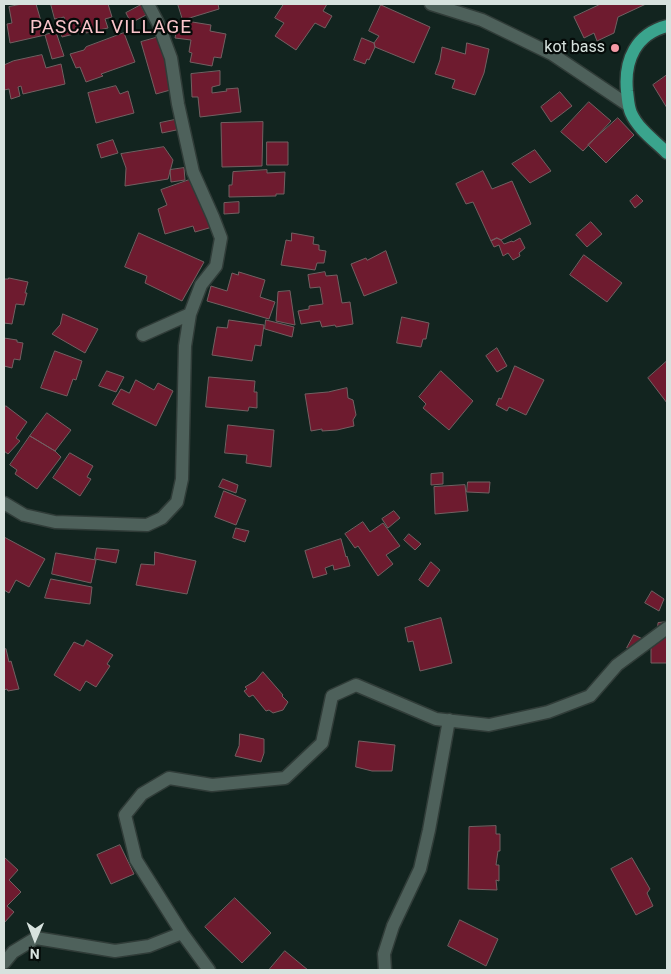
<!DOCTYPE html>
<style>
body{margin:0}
#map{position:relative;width:671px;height:974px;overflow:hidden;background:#12241f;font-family:Roboto,sans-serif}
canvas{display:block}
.frame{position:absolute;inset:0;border:5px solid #d7e2de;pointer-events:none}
.north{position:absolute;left:10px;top:914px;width:50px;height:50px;-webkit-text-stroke:4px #050b09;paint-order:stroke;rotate:181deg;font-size:14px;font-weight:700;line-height:20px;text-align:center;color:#d7e2de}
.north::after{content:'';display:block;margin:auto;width:18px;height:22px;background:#d7e2de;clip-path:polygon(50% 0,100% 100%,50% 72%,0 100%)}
</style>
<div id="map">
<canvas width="671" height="974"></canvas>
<div class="frame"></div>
<div class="north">N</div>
</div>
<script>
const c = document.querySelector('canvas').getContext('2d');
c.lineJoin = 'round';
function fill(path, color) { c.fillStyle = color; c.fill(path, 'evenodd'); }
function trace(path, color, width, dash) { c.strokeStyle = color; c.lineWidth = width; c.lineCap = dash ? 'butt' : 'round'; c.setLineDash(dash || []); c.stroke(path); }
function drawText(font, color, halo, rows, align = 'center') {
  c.font = font + ' Roboto,sans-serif'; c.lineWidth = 4.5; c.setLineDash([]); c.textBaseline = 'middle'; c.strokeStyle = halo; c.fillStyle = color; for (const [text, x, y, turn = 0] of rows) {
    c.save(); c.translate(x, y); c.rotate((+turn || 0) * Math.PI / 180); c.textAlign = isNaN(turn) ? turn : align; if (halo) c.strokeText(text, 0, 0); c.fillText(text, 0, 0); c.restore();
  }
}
const building = new Path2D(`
 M22 4H36L45 35 10 43 7 24 12 23 9 7Z
 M51 4H108L112 17 105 19 108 28 86 33V31L62 37 58 25 66 23 64 17 55 19Z
 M178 4H218L219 9 183 20Z
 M284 4H327L323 11 332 16 325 28 315 23 296 50 275 36 284 23 275 18Z
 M601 4H646L618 17 614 33 597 41 594 33 584 38 574 17Z
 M141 5 146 15 131 23 126 13Z
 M381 5 430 27 414 63 375 47 374 43 379 36 369 31Z
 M186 21 211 25 210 31 226 34 221 58 214 57 212 66 190 62 192 53 189 52 191 40 175 38 178 22 186 23Z
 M56 32 64 56 52 59 45 35Z
 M124 33 135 62 101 74 103 76 86 82 80 67 76 68 70 54 84 50 86 47Z
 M166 35 181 87 156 94 141 42Z
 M362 38 374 43 375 47 369 60 367 59 365 64 354 60Z
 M467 43 489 49 484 73 475 95 452 88 455 80 435 74 440 60 442 47 465 54Z
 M42 55 46 68 61 64 65 84 23 94 21 86 18 87 20 96 11 99 9 89 4 90V65L13 61Z
 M220 71V85L212 87V93L227 91 226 89 238 88 241 112 200 117 198 97H192L191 74Z
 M667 75V108L653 85Z
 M116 86 120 94 128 91 134 113 96 123 88 93Z
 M560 92 572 106 551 122 541 107Z
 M589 102 611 121 583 151 561 132Z
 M618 118 634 135 606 163 588 145Z
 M179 119 181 129 162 133 160 123Z
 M263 122 262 166 222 167 221 123Z
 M113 140 118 153 101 158 97 145Z
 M267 142H288V165H267Z
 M164 147 173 160 168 179 125 186 126 168 121 154Z
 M535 150 551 171 530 183 512 164Z
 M184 168 185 180 171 182 170 170Z
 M267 170V173L285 172 284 194H276V196L229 197V185H232L233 172Z
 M483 171 492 189 512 181 531 224 501 240 497 238 491 241 473 202 466 204 456 184Z
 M192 179 216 226 195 232 193 226 165 234 158 209 167 205 161 190Z
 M637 195 643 201 635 208 630 201Z
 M239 202V213L224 214V203Z
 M591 222 602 234 587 247 576 235Z
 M139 233 204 262 182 301 145 283 147 276 125 267Z
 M292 233 314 237 313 244 319 245V250L326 251 324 263H317L315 270 281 265 286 240 291 241Z
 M497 238 501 240 504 244 512 241 513 242 520 238 525 248 519 253 520 256 513 260 508 253 503 256 499 245 494 247 491 241Z
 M386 251 397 283 364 296 351 264 366 258 367 260Z
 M584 255 622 283 607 302 570 275Z
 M239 272 265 280 260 297 275 302 269 319 207 301 211 286 227 291 232 273 238 275Z
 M325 272 326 276 337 275 342 303 350 302 353 324 336 327 335 325 322 327 320 321 301 324 298 311 309 309V306L323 304 320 287 310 288 308 275Z
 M9 278 28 282 25 293H27L24 305 16 304 12 324 4 323V279H8Z
 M290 291 295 325 276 321 278 292Z
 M63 314 98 329 85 353 52 334 60 325Z
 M402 317 429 323 426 339H423L421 347 397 343Z
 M229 320 264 325 261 346 255 345 252 361 212 355 217 327 227 328Z
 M266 320 294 327 292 337 265 329Z
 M4 338 17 340V342L23 343 20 360 14 359 12 368 4 366Z
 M497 348 507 366 497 372 486 356Z
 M55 351 82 361 76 380 73 379 67 396 41 388Z
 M667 361V403L648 378Z
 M515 366 544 380 526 415 509 407 507 411 496 405 499 398 501 399Z
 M107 371 124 377 116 392 99 386Z
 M441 371 473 401 449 430 423 408 426 404 419 397Z
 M209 377 255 381 254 392H257V408L249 407 248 411 206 407Z
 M136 380 154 390 158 383 173 391 156 426 112 404 121 389 129 393Z
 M347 388 348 398 353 400 356 415 353 420 354 426 337 430 322 431V429L311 431 305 394 328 392Z
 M6 406 27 422 16 438 20 441 8 454 4 451V408Z
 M47 413 71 430 55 451 30 436Z
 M228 425 274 430 271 467 246 463 247 455 225 453Z
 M30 436 55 451 61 457 37 489 15 474 17 470 10 465Z
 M70 453 93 466 87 477 91 479 80 496 53 478Z
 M443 473V484L431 485V474Z
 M223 479 238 485 236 493 219 487Z
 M468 482H490L489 493 467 492Z
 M465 485 468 511 435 514 434 487Z
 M224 491 246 500 236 525 215 517Z
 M394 511 400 518 388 528 382 519Z
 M363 522 370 532 383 523 400 546 386 555 393 564 378 576 358 546 355 548 345 534Z
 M236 528 249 531 245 542 233 538Z
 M409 534 421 544 415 550 404 540Z
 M4 537 45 559 29 587 16 580 9 593 4 590Z
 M341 539 346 557 347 556 350 566 334 570 333 565 325 568 327 574 313 578 305 551Z
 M97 548 119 550 116 563 95 559Z
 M155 552 196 561 187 594 136 585 141 564 154 565Z
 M56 553 96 560 91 583 52 574Z
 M431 562 440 570 428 587 419 580Z
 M51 579 92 587 90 604 45 598Z
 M652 591 664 599 659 611 645 603Z
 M441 618 452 663 420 671 413 641 408 642 405 628Z
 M667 622V663H651V635L657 634 658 623Z
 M634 635 645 640 631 649 627 648Z
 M87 640 113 655 107 664 110 666 96 687 86 681 80 691 54 675 74 642 83 646Z
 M6 649 9 662 11 661 19 689 8 691 7 689 4 690V650Z
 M263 672 283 695 282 696 288 702 283 710 273 713 269 710 266 711 253 695 249 697 244 691 247 689 245 687 255 681Z
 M240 734 264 739V753L261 762 235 756 239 746Z
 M359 741 395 745 392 771H372L356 767Z
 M496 826V834H500V851H498L496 865H499V881L496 880 497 890 468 889 469 827Z
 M120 845 134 874 111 884 97 855Z
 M4 857 18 870 9 880 21 892 7 906 14 912 4 923Z
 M632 858 650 889 647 893 653 906 636 915 611 869Z
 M235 898 271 933 242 963 205 927Z
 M460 920 498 939 486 966 448 946Z
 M285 951 308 970H269Z`);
fill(building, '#6e1b2f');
trace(building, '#736062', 1);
const minor = new Path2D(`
 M431 4 482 20 552 54 628 105
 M143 335 190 314 201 285 216 266 221 238 213 217 193 172 178 104 171 58 158 23 148 4
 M4 503 24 515 55 522 147 525 162 518 177 502 182 479 185 346 190 314
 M4 963 13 952 36 938 115 951 149 946 182 933
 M209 970 182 933 136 860 125 815 142 794 169 778 212 785 285 778 322 743 332 696 356 685 436 719 489 725 548 712 590 696 617 665 667 628
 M385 970 384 954 393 926 420 869 429 830 449 720`);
const primary = new Path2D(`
 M667 26C636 34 624 60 627 91 628 98 628 106 631 113 638 129 655 141 667 153`);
trace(minor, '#303c38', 15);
trace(primary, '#303c38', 15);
trace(minor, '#4e615b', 12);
trace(primary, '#3aa48d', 12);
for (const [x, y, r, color] of [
 [615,48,5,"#f49aa6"]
]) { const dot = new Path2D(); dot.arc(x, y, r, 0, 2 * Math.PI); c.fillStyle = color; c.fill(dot); trace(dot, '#050b09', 2); }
drawText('16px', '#d7e2de', '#050b09', [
 ["kot bass",605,48]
], 'right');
c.letterSpacing = '1px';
drawText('19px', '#fac5cb', '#050b09', [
 ["PASCAL VILLAGE",111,28]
]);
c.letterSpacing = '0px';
</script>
